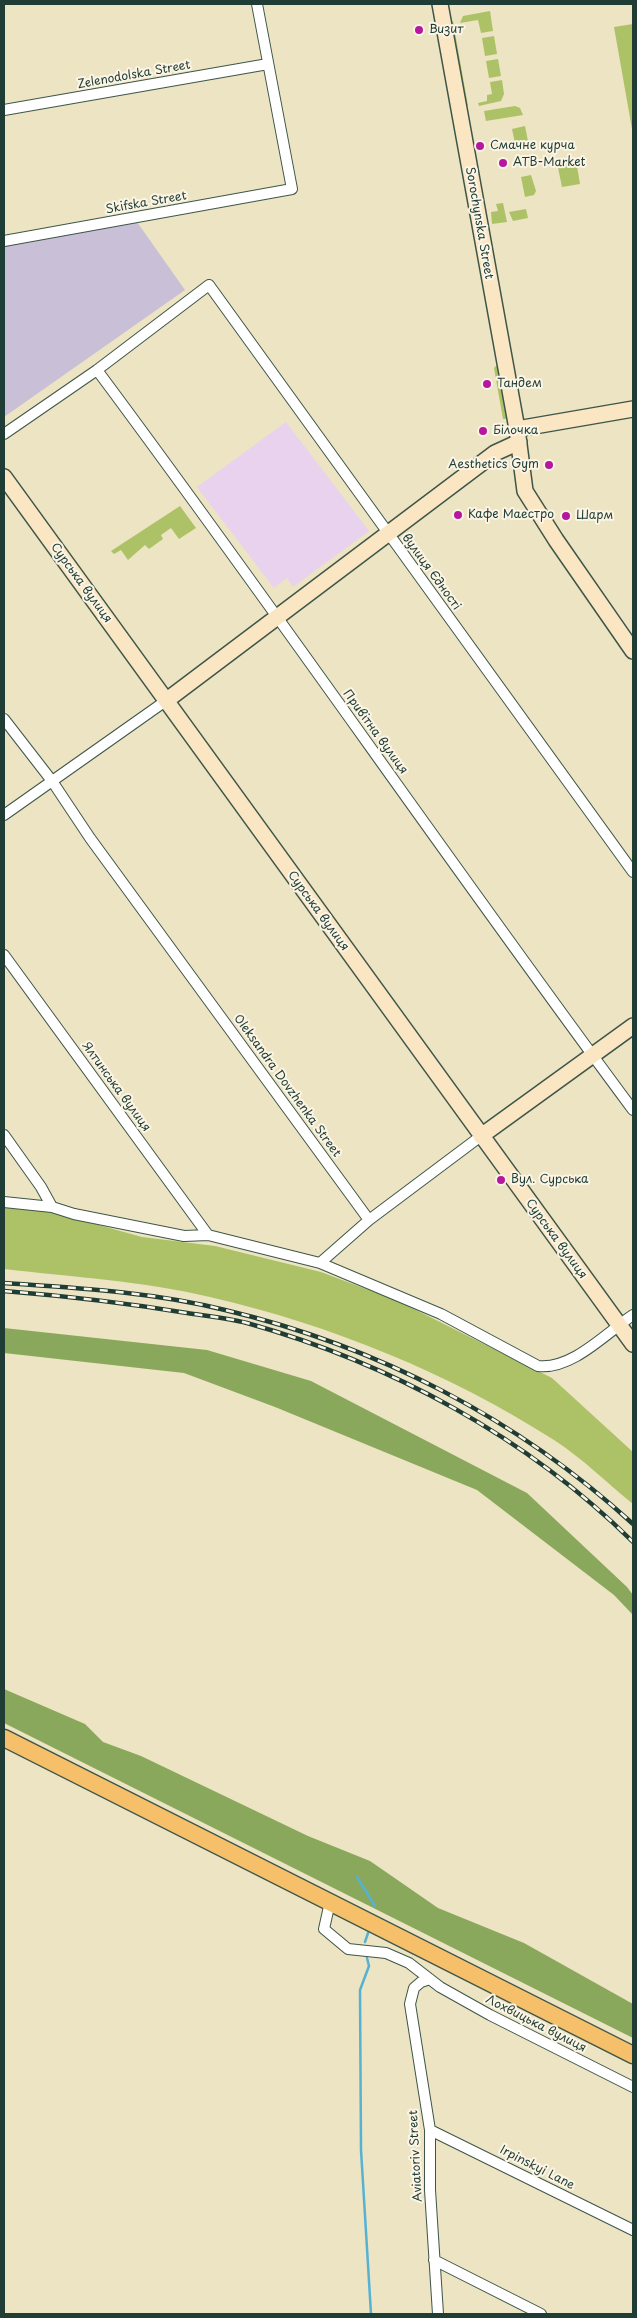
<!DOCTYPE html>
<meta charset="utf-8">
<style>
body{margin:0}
#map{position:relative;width:637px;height:2318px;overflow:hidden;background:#ece4c3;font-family:"Playpen Sans",sans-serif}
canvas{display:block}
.frame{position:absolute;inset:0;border:5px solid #1f3d34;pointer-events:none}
</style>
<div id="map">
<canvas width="637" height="2318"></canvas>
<div class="frame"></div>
</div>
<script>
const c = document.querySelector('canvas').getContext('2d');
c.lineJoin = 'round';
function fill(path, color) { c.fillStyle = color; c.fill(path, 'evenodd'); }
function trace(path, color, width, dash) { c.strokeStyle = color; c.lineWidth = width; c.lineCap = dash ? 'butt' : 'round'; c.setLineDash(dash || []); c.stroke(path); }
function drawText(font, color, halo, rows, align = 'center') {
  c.font = font + ' "Playpen Sans",sans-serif'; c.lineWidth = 4; c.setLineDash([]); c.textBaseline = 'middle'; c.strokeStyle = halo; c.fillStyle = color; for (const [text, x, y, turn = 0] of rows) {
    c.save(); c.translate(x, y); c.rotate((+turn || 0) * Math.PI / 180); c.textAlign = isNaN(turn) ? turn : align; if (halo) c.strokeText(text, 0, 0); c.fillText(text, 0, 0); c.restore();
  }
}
fill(new Path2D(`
 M286 422 369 531 293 587 287 578 274 588 197 487Z`), '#e8d2ee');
fill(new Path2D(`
 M137 222 185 290 4 417V243Z`), '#c9bfd7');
fill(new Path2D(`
 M490 11 493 31 481 33 478 20 460 23 463 16Z
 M453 21 468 106 462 103 449 24Z
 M633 24V129H632L614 27Z
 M494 36 497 54 485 56 482 38Z
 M498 59 501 76 489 78 486 61Z
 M502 80 504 94 501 101 479 106 478 103 487 101V95L492 94 490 82Z
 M515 106 520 108 523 115 486 121 484 111Z
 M525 126 529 146 516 148 512 129Z
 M576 160 580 184 562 187 557 163Z
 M531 175 536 191 534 195 525 197 521 177Z
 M503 203 507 222 492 224 491 212 498 211 496 204Z
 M526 209 528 218 513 221 509 212Z
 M500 362 509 419H503L494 368Z
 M180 506 196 528 179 539 171 528 161 535 163 539 149 549 145 545 128 560 121 550 114 554 111 551Z
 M4 1207 52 1212 142 1237 215 1246 321 1272 398 1301 552 1378 633 1452V1504C607 1483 582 1458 554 1440 449 1373 331 1325 210 1297 143 1281 72 1277 4 1269Z`), '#adc266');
fill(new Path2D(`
 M4 1328 207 1350 311 1381 527 1493 627 1587 633 1595V1615L614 1595 477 1490 275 1407 184 1373 4 1353Z
 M4 1689 85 1724 103 1742 141 1756 308 1836 370 1861 438 1908 524 1943 633 2004V2038L4 1723Z`), '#8aa85b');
trace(new Path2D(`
 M357 1877 375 1906
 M365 1942 368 1933
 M367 1958 369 1966 360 1990 361 2150 371 2314`), '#55b2d3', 2.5);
const street = new Path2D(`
 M4 110 268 64
 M4 241 292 189 257 4
 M97 370C279 614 451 865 633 1110
 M4 434 97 370 209 285 633 872
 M4 719 52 781 90 838 369 1220 320 1263 441 1314 538 1366C572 1370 606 1333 633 1315
 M4 815 167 700
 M4 955 208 1235
 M4 1135 41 1187 52 1207
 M4 1202 52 1207 74 1214 184 1236 208 1235 320 1263
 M369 1220 481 1136
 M330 1902 324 1929 348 1949 386 1953 409 1963 440 1987 490 2015 633 2087
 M430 1979 421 1982 414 1988 410 2004 430 2130V2190L438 2314
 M430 2130 633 2230
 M434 2260 541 2314`);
const secondary = new Path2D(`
 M440 4 517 429 525 491 556 540 633 651
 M517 429 633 409
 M4 477 633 1344
 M167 700 495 453 519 442
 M481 1136 633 1026`);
const primary = new Path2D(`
 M4 1738 633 2055`);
trace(street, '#3e5649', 12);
trace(secondary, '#3e5649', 18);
trace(primary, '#3e5649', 19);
trace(street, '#fff', 10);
trace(secondary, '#fbe6c4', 15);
trace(primary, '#f6c06b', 16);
const rail = new Path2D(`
 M4 1283C78 1288 153 1292 225 1310 377 1346 518 1419 633 1524
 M4 1291C66 1296 126 1303 187 1313 207 1316 228 1318 247 1323 390 1363 527 1437 633 1542`);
trace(rail, '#1f3d34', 4.5);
trace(rail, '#fcf5e5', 2.5, [8]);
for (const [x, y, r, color] of [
 [419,30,5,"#b5179e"],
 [480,146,5,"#b5179e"],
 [503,163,5,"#b5179e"],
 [487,384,5,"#b5179e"],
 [483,431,5,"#b5179e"],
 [549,465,5,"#b5179e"],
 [458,515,5,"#b5179e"],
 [566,516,5,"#b5179e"],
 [501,1180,5,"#b5179e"]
]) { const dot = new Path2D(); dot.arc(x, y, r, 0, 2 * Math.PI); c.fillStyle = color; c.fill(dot); trace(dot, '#fcf5e5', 2); }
drawText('12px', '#1f3d34', '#fcf5e5', [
 ["Визит",429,30],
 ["Смачне курча",490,146],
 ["ATB-Market",513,163],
 ["Тандем",497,384],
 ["Білочка",493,431],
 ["Aesthetics Gym",539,465,"right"],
 ["Кафе Маестро",468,515],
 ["Шарм",576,516],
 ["Вул. Сурська",511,1180]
], 'left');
drawText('12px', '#1f3d34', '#fcf5e5', [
 ["Zelenodolska Street",134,75,-10],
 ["Skifska Street",146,203,-10],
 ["Sorochynska Street",479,223,80],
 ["вулиця Єдності",431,572,54],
 ["Сурська вулиця",81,583,54],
 ["Привітна вулиця",375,732,54],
 ["Сурська вулиця",318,911,54],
 ["Oleksandra Dovzhenka Street",287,1086,54],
 ["Ялтинська вулиця",116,1087,54],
 ["Сурська вулиця",556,1239,54],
 ["Лохвицька вулиця",536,2024,27],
 ["Aviatoriv Street",416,2156,-93],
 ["Irpinskyi Lane",537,2168,27]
]);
</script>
